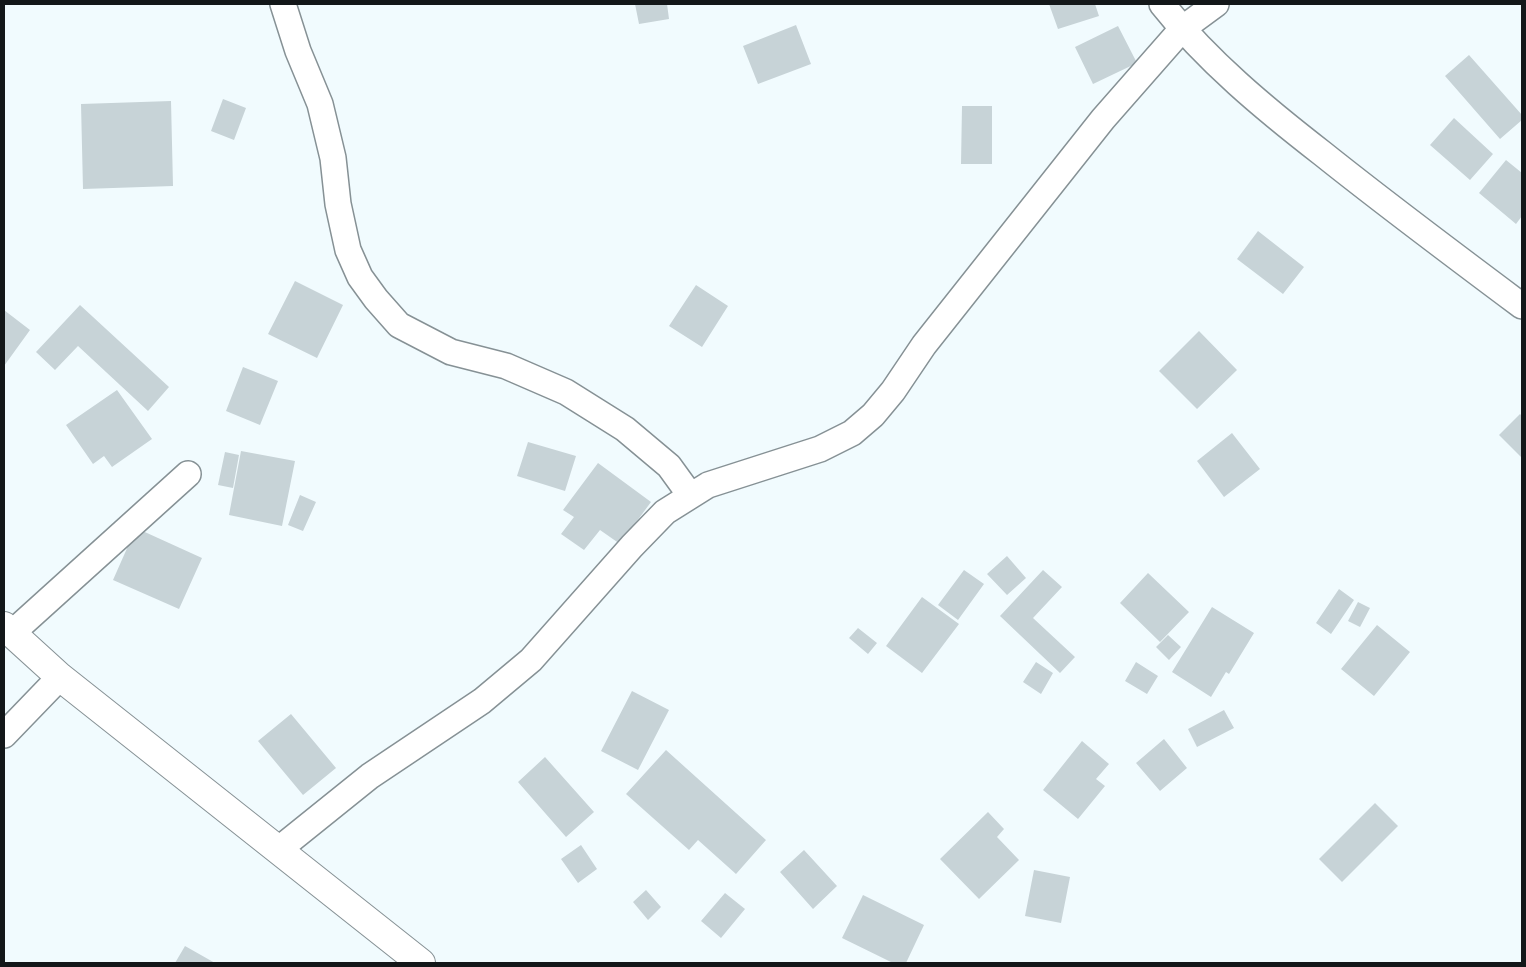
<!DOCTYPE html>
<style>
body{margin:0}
#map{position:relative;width:1526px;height:967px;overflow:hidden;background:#f1fbfe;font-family:"DM Sans",sans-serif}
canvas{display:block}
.frame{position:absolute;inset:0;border:5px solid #131719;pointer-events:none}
</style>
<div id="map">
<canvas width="1526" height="967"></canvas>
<div class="frame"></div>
</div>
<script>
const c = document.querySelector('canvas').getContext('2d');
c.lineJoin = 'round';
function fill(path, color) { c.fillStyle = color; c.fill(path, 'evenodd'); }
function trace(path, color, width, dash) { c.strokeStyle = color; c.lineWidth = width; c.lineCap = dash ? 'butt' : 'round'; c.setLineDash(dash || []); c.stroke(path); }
fill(new Path2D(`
 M635 4H667L669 19 639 24Z
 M1049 4H1095L1099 16 1058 29Z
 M796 25 811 64 758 84 743 46Z
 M1118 26 1137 63 1093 84 1075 47Z
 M1469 55 1522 115V120L1500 139 1445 76Z
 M223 99 246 108 234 140 211 131Z
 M171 101 173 186 83 189 81 104Z
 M962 106H992V164H961Z
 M1454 118 1493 154 1470 180 1430 145Z
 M1506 160 1522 173V216L1516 224 1479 193Z
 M1258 231 1304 267 1283 294 1237 259Z
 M295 281 343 305 317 358 268 334Z
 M696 285 728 306 702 347 669 326Z
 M80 305 169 387 148 411 78 346 55 370 36 352Z
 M4 310 30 330 4 366Z
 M1199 331 1237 370 1197 409 1159 371Z
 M243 367 278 381 260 425 226 411Z
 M117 390 152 439 112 467 104 456 93 464 66 425Z
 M1520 414 1522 416 1521 457 1499 435Z
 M1232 433 1260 469 1224 497 1197 461Z
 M528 442 576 456 565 491 517 476Z
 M241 451 295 461 282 526 229 515Z
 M225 452 239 455 233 488 218 485Z
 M598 463 651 502 620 544 600 530 584 550 561 534 574 517 563 510Z
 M300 495 316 502 303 531 288 525Z
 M136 528 202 558 179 609 113 580Z
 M1007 556 1026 578 1007 595 987 574Z
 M964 570 984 584 958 620 938 605Z
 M1043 570 1062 587 1033 618 1075 657 1060 673 1000 616Z
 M1148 573 1189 612 1160 642 1120 603Z
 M1339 589 1354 600 1331 634 1316 623Z
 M922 597 959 624 922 673 886 646Z
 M1358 602 1370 608 1360 627 1348 621Z
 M1212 607 1254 633 1229 674 1226 672 1211 697 1172 672Z
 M1377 625 1410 652 1374 696 1341 669Z
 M858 628 877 643 868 654 849 638Z
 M1168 635 1181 647 1169 660 1156 647Z
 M1036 662 1053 673 1041 694 1023 682Z
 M1136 662 1158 676 1147 694 1125 681Z
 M632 691 669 710 638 770 601 751Z
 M1224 710 1234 728 1197 747 1188 729Z
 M291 714 336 768 303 795 258 741Z
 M1164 739 1187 768 1160 791 1136 763Z
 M1082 741 1109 764 1096 779 1105 786 1078 819 1043 790Z
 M666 750 766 840 736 874 698 840 689 850 626 794Z
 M545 757 594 812 566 837 518 782Z
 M1375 803 1398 826 1342 882 1319 859Z
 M988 812 1004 829 997 837 1019 860 979 899 940 859Z
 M581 845 597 869 578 883 561 859Z
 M804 850 837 886 813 909 780 872Z
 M1034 870 1070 877 1061 923 1025 916Z
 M646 890 661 907 648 920 633 902Z
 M725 893 745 909 721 938 701 921Z
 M863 895 924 925 906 963H893L842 938Z
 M185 946 215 963H175Z`), '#c7d3d7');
const minor = new Path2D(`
 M283 4 298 51 320 104 333 158 338 204 348 250 360 277 376 299 399 325 451 352 506 366 566 392 625 429 669 466 690 495
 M1162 4C1207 61 1265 109 1323 154 1388 206 1455 256 1522 306
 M12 633 188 474
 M4 735 60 677
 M278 850 370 776 482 701 531 660 632 546 665 512 708 485 820 449 852 433 873 415 893 391 924 345 1103 119 1182 29 1216 4`);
const tertiary = new Path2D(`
 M4 626 60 677 421 963`);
trace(minor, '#869195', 28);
trace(tertiary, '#869195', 30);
trace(minor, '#fff', 25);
trace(tertiary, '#fff', 28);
</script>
